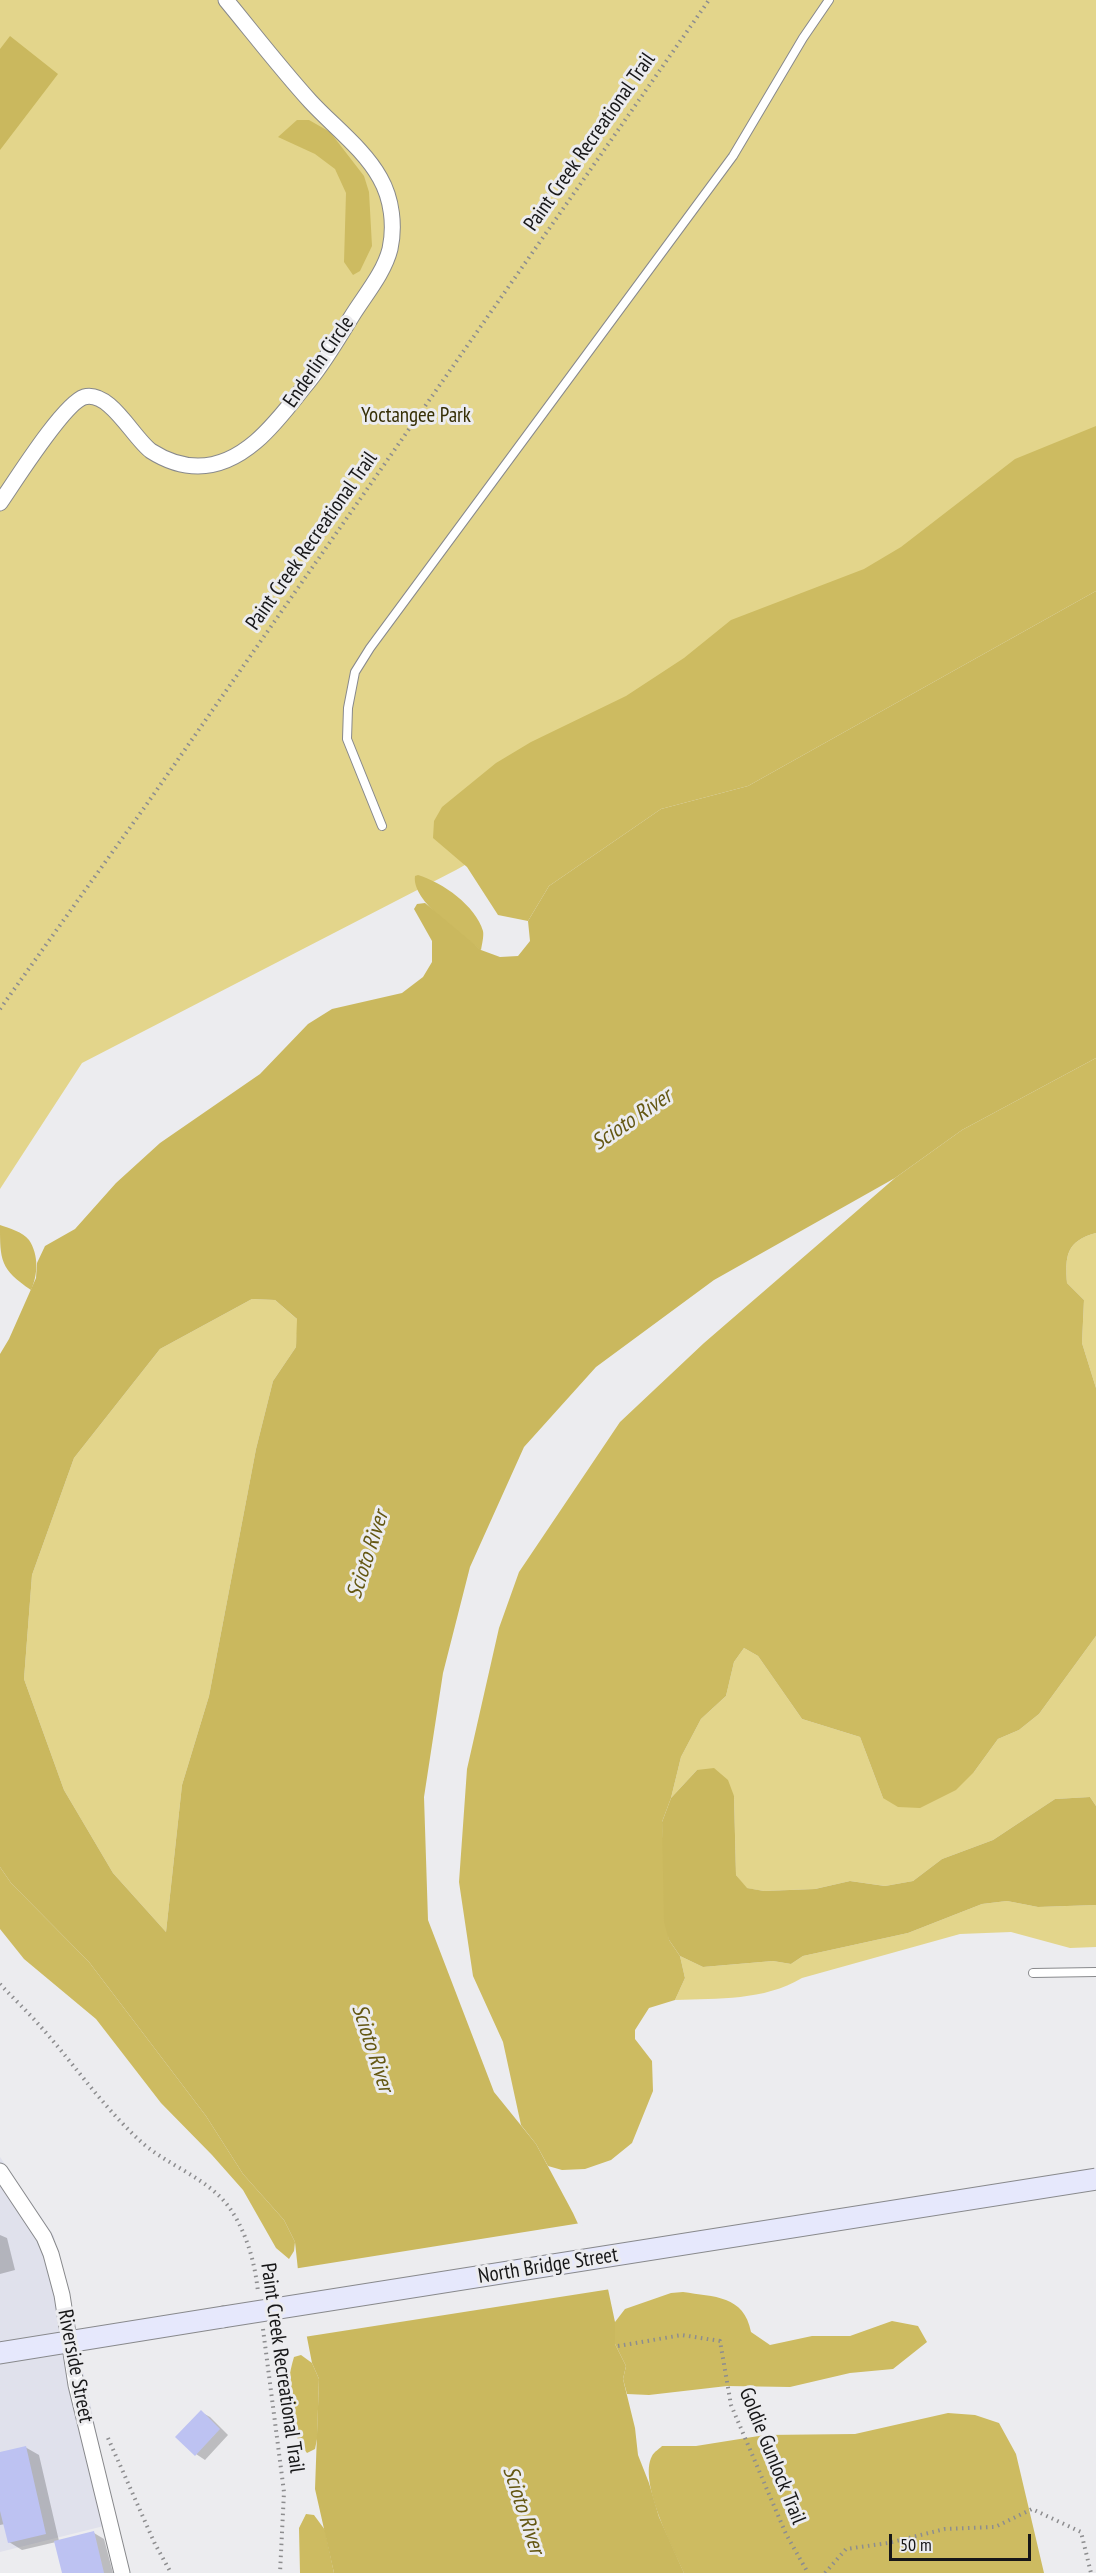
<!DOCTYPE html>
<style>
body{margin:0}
#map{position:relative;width:1096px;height:2573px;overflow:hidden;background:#ececef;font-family:"PT Sans Narrow",sans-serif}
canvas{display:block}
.scale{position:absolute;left:889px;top:2534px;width:142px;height:27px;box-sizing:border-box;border:3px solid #171718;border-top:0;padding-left:8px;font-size:18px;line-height:21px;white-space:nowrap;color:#171718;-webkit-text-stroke:4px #ececef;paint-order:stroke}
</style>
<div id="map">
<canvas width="1096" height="2573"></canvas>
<div class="scale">50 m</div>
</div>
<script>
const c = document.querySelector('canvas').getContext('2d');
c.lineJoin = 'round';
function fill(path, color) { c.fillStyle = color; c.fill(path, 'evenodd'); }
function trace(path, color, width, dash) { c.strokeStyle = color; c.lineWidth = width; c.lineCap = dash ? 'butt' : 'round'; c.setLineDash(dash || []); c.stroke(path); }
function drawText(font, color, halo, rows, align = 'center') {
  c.font = font + ' "PT Sans Narrow",sans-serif'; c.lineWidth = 6; c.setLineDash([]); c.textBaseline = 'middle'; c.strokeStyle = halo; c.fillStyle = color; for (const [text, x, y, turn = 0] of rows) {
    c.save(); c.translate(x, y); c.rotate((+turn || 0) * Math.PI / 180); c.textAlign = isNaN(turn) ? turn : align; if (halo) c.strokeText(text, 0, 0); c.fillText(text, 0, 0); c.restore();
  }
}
fill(new Path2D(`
 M0 2157 54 2236 116 2523 0 2552Z`), '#e0e1ec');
fill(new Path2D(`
 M0 0H1096V520L949 591 456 870 82 1063 0 1189Z
 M1096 1233V1388L1082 1343 1084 1300 1067 1283C1065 1256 1066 1241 1096 1233Z
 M252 1299 275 1300 298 1320 296 1347 273 1381 256 1449 209 1696 182 1785 166 1932 113 1873 64 1790 24 1679 32 1575 74 1458 160 1349Z
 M1096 1636V1806L1090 1797 1055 1799 993 1840 942 1859 913 1881 885 1886 850 1881 815 1889 764 1891 746 1888 736 1875 734 1796 697 1770 671 1798 681 1757 701 1719 726 1696 734 1662 744 1648 758 1656 802 1719 860 1737 883 1798 974 1772 998 1739 1019 1730 1039 1714Z
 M1007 1901 1038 1907 1096 1905V1947L1070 1948 1011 1932 960 1934 802 1978C763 2001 719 1998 675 2000L685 1978 680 1956 703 1967 773 1961 791 1964 803 1956 908 1933 982 1904Z`), '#e3d58b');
fill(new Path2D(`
 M297 120H309L330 132 364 176 369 192 372 246 360 271 353 275 344 262 346 193 335 169 315 154 278 137Z
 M1096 426V591L748 786 661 809 549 886 528 921 498 915 467 867 433 838 434 821 442 807 496 763 531 742 626 696 684 658 731 620 864 569 901 547 1015 459Z
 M418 875C442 882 476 906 483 931 484 936 482 944 481 950 463 936 411 901 415 876Z
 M1096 1058V1233C1066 1241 1065 1256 1067 1283L1084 1300 1082 1343 1096 1388V1636L1039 1714 1019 1730 998 1739 974 1772 956 1790 920 1808 898 1807 883 1798 860 1737 802 1719 758 1656 744 1648 734 1662 726 1696 701 1719 681 1757 671 1798 662 1822 669 1940 680 1956 685 1978 675 2000 649 2008 635 2030V2039L652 2061 653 2091 632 2143 611 2160 585 2169 562 2170 548 2166 536 2144 521 2125 503 2042 473 1976 459 1882 467 1769 499 1628 519 1572 620 1422 704 1343 895 1178 962 1130Z
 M0 1225C9 1228 23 1232 29 1240 39 1255 38 1275 31 1290 0 1269 0 1260 0 1225Z
 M0 1867 11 1883 89 1962 206 2116 243 2174 284 2220 295 2242 294 2251 289 2259 276 2248 243 2190 212 2155 161 2103 96 2019 24 1959 0 1929Z
 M683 2292C714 2297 744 2295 751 2332L770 2345 812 2336H850L892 2321 918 2326 927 2342 893 2369 850 2373 790 2387 727 2386 649 2395 627 2394 623 2379 626 2366 615 2344V2322L625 2309 671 2293Z
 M301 2355 312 2363 319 2379 317 2439 315 2449 307 2453C285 2425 284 2390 294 2357Z
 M948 2413 975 2415 999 2423 1016 2454 1044 2573H684C673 2548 638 2482 652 2456 654 2452 659 2449 662 2446H696L765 2435 855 2434Z
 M306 2514 314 2515 325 2530 334 2573H300L299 2528Z`), '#cdbb61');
fill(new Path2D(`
 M10 36 58 74 0 150V49Z
 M1096 591V1058L962 1130 895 1178 714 1280 596 1367 524 1447 470 1567 443 1673 424 1797 428 1920 494 2092 536 2144 573 2213 608 2289 615 2322V2344L626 2366 623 2379 635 2428 638 2455 649 2483 659 2517 684 2573H334L315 2489 319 2379 312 2363 303 2317 295 2242 284 2220 243 2174 206 2116 89 1962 11 1883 0 1867V1354L9 1339 36 1278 37 1263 45 1246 75 1229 116 1183 160 1143 260 1074 308 1024 332 1009 402 993 423 977 432 962V941L414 909 417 904 425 903 481 950 500 957 518 956 530 941 528 921 549 886 661 809 748 786ZM252 1299 275 1300 297 1319 296 1347 273 1381 256 1449 209 1696 182 1785 166 1932 113 1873 64 1790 24 1679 32 1575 74 1458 160 1349Z
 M714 1768 728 1780 734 1796 736 1875 747 1888 764 1891 815 1889 850 1881 885 1886 913 1881 942 1859 993 1840 1055 1799 1090 1797 1096 1806V1905L1038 1907 1007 1901 982 1904 908 1933 803 1956 791 1964 773 1961 703 1967 680 1956 669 1940 664 1922 662 1822 671 1798 697 1770Z`), '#cab85e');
fill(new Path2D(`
 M581 2223 611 2289 304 2337 293 2269Z`), '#ececef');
fill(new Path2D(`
 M0 2235 7 2238 15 2270 0 2274Z
 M201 2412 210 2417 228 2435 205 2460 196 2454Z
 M25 2447 39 2455 59 2541 94 2533 104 2539 113 2573H63L56 2542 22 2550 9 2542 5 2524 0 2525V2453Z`), '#0003');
fill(new Path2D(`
 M201 2410 220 2429 195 2456 175 2437Z
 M26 2446 46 2534 8 2543 0 2511V2452Z
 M94 2531 104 2573H62L54 2541Z`), '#bdc2f2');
const service = new Path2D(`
 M382 826 347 739 348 708 355 672 370 648 733 156 803 38 829 0
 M1033 1973 1096 1972`);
const minor = new Path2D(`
 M0 503C14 483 63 404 84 397 110 390 133 438 151 451 165 460 182 466 198 466 245 466 278 420 304 387 323 365 337 340 352 316 365 295 384 273 390 249 395 226 392 199 380 178 364 149 333 126 310 101 281 69 254 34 226 0
 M0 2171 44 2237 51 2254 62 2295 76 2385 122 2573`);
const secondary = new Path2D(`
 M0 2353 223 2317`);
trace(service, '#88898c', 10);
trace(minor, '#88898c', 17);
trace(secondary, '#88898c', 23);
trace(new Path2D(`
 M0 1009 149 801 709 0
 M0 1984C13 1998 28 2012 41 2027 73 2063 101 2104 137 2138 164 2165 209 2177 231 2210 247 2234 255 2263 258 2292
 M263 2329 284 2492 280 2573
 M618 2346 682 2335 720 2341 731 2405 786 2534 808 2573
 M108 2438 155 2544 171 2573
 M825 2573 846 2549 888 2543 945 2529 995 2527 1032 2509 1081 2532 1091 2573`), '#8d8d8f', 4, [1.5, 4.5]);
trace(service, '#fff', 8);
trace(minor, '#fff', 15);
trace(secondary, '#e6e8fc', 21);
const secondaryBridge = new Path2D(`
 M223 2317 1096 2179`);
trace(secondaryBridge, '#88898c', 23, []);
trace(secondaryBridge, '#e6e8fc', 21);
drawText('21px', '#171718', '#ececef', [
 ["Paint Creek Recreational Trail",590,142,-55],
 ["Enderlin Circle",319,362,-55],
 ["Paint Creek Recreational Trail",312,541,-55],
 ["North Bridge Street",548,2266,-9],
 ["Riverside Street",75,2366,79],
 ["Paint Creek Recreational Trail",282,2368,82],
 ["Goldie Gunlock Trail",772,2456,68]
]);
drawText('21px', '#362f06', '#ececef', [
 ["Yoctangee Park",416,416]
]);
drawText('italic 22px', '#645713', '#ececef', [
 ["Scioto River",632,1120,-34],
 ["Scioto River",368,1555,-72],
 ["Scioto River",372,2048,72],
 ["Scioto River",523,2510,72]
]);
</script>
